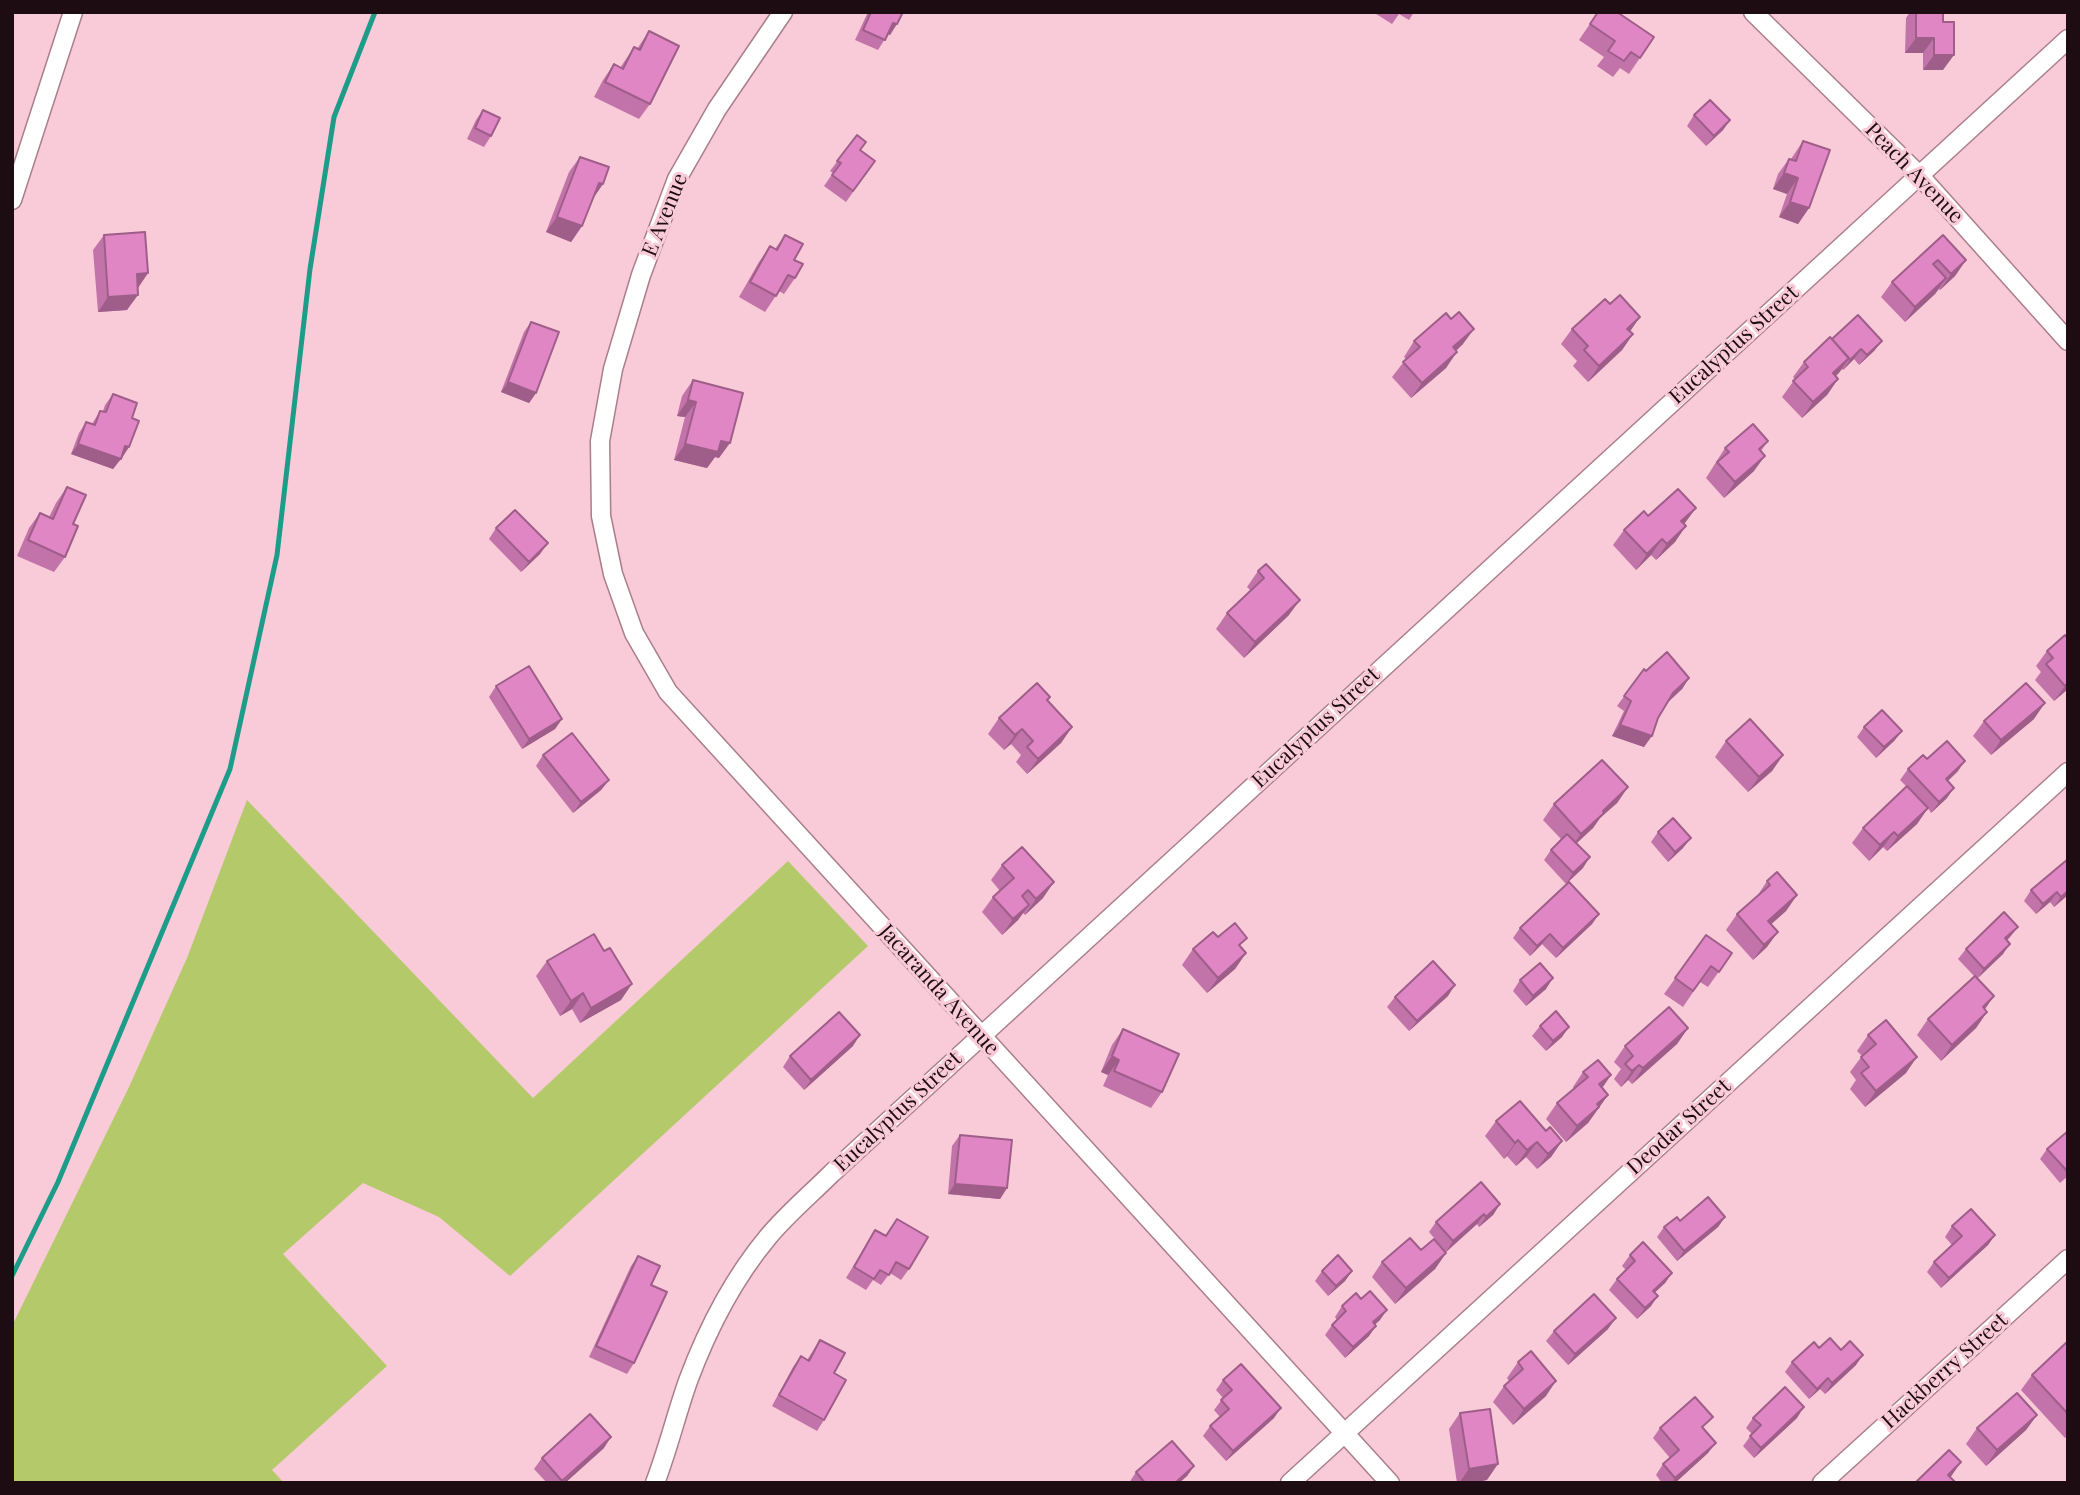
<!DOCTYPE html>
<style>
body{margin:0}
#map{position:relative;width:2080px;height:1495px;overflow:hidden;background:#f9cad7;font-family:"Playfair Display",serif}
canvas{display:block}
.frame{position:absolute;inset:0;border:14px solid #1d0d12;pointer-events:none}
</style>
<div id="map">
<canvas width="2080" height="1495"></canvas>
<div class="frame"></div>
</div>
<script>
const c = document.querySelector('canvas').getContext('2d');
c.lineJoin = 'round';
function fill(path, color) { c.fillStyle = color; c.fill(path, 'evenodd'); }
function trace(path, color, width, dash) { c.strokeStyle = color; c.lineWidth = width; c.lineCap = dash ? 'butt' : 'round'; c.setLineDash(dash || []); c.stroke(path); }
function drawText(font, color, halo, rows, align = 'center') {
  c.font = font + ' "Playfair Display",serif'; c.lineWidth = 6; c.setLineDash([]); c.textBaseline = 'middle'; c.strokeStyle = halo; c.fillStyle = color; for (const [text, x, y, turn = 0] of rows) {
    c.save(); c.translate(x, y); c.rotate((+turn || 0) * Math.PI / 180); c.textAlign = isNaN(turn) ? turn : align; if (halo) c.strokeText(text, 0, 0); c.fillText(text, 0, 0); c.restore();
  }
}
fill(new Path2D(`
 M247 800 533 1098 788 861 868 946 510 1276 439 1217 363 1183 283 1254 387 1366 272 1470 284 1483H12V1326L129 1087 187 958Z`), '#b4ca6a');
trace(new Path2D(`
 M12 1276 58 1182 230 769 277 555 310 269 334 117 375 12`), '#1d9c8a', 5);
const minor = new Path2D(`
 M783 12 717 109 677 179 641 275 613 369 600 441 601 516 613 574 634 633 668 692 1390 1483
 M1753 12 1920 176 2068 341
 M12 200 73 12
 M655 1483C668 1449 676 1415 688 1381 707 1330 733 1279 768 1237 787 1214 811 1194 832 1173L2068 39
 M1290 1483 2068 772
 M1822 1483 2068 1259`);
trace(minor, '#a97f8b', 21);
trace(minor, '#fff', 18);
fill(new Path2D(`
 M868 12H903L890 35 888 34 878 50 855 40Z
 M1373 12H1414L1409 20 1399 14 1392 24Z
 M1598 12 1654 37 1629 74 1620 68 1613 77 1597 66 1604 57 1579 40Z
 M1910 12H1943V70H1923V53H1905L1906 18Z
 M649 31 650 104 639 119 594 97 603 80 614 64 620 68 634 47 637 49Z
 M483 110 491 136 484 147 467 139 476 120Z
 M1694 115 1730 120 1723 130 1706 146 1687 126Z
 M857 135 860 150 875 161 846 202 824 186 833 173 830 171Z
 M1803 141 1809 208 1798 224 1779 217 1787 194 1773 189 1778 174 1789 159H1791Z
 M580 157 603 184 593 198 582 226 571 242 546 232 569 172Z
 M104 235 148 273 138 288 127 310 98 312 93 250Z
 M785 235 794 260 795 278 784 294 779 291 765 312 739 297 759 262 770 246 775 249Z
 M1943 235 1966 260 1955 276 1940 290 1939 289 1935 294 1905 322 1881 297 1892 282Z
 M531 322 536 393 529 403 501 392 524 332Z
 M1572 329 1630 332 1633 334 1622 350 1588 382 1573 366 1577 361 1561 344Z
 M1832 339 1882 341 1874 351 1859 365 1854 359 1843 370 1842 369 1835 376 1838 379 1827 395 1802 418 1782 397 1795 379 1793 377 1804 362Z
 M1414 341 1463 344 1456 351 1446 368 1411 398 1392 377 1406 359 1404 357Z
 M693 380 719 458 715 457 707 468 674 460 685 417 677 416 682 396Z
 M113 394 132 418 129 447 113 469 71 454 79 433 86 422 92 424 100 411H103L105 405Z
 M1768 441 1761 451 1754 471 1724 498 1706 478 1725 448Z
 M67 487 65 557 54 572 17 556 29 528 40 513 49 517 56 503Z
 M1648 516 1684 524 1675 542 1656 560 1651 555 1636 570 1613 545 1624 530Z
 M496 528 540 554 521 572 489 539Z
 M1266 564 1289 615 1244 658 1216 629 1227 613 1251 591 1247 587 1258 571Z
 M2068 639V689L2054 701 2035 680 2041 672 2036 666 2047 651Z
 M1644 669 1646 671 1689 678 1682 689 1668 702 1658 718 1644 747 1612 736 1624 711 1617 706Z
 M496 686 562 719 555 729 522 749 489 697Z
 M1047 701 1072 727 1061 743 1027 774 1016 762 1021 755 1011 744 1004 750 988 734 999 718Z
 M2034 719 1991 755 1973 736 1984 721Z
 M1864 727 1902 731 1894 741 1876 758 1857 737Z
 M1726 741 1783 755 1772 771 1748 792 1715 757Z
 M543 755 609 780 601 790 573 813 536 766Z
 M1927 759 1958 771 1948 781 1947 798 1931 813 1928 808 1917 824 1887 851 1883 847 1869 861 1852 843 1863 828 1907 787 1900 780 1908 769Z
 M1628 787 1617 803 1600 818 1593 828 1577 843 1583 868 1566 884 1544 860 1551 850 1561 839 1543 820 1554 804Z
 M1658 832 1683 848 1668 862 1651 842Z
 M2068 859V895L2054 907 2050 902 2036 914 2024 901 2031 890Z
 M1002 865 1043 898 1025 915 1023 913 1018 920 1002 935 982 912 993 897 1000 891 991 880Z
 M1767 881 1797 895 1786 911 1771 924 1767 947 1753 960 1726 930 1737 914 1756 898Z
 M1599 914 1592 924 1556 958 1542 944 1530 956 1513 938 1520 928Z
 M1706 935 1732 953 1708 987 1700 982 1683 1007 1664 994Z
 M1218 937 1246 953 1235 969 1207 993 1182 965 1193 949Z
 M2010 937 2007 940 2003 954 1977 978 1985 1009 1987 1012 1976 1028 1941 1061 1917 1035 1928 1019 1974 976 1958 959 1966 949Z
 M547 961 621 1000 580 1023 572 1009 560 1016 536 976Z
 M1520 980 1546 989 1526 1006 1513 991Z
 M1448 996 1409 1031 1387 1007 1395 997Z
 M1540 1026 1562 1037 1546 1051 1532 1036Z
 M1688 1028 1677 1044 1632 1084 1628 1080 1621 1087 1614 1079 1621 1069 1614 1062 1625 1046Z
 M1123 1029 1162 1092 1151 1108 1103 1086 1108 1075 1101 1072 1112 1045Z
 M1868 1035 1906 1073 1865 1107 1850 1089 1856 1080 1850 1072 1862 1056 1857 1051Z
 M853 1046 804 1090 783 1067 790 1056Z
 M1583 1072 1611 1075 1602 1088 1608 1095 1588 1123 1566 1142 1546 1119 1557 1103 1574 1089 1573 1087Z
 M1496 1121 1546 1131 1562 1141 1551 1157 1537 1169 1526 1157 1516 1166 1507 1156 1504 1159 1485 1136Z
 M2068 1131V1176L2060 1183 2040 1159 2047 1149Z
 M960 1135 1007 1188 1000 1199 948 1194 952 1146Z
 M1500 1204 1493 1215 1479 1227 1477 1224 1446 1252 1429 1232 1436 1222Z
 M1725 1217 1718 1227 1677 1261 1657 1237 1664 1227 1680 1221Z
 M897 1219 909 1269 901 1280 890 1273 881 1285 873 1280 866 1290 846 1278 875 1230 885 1236Z
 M1952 1226 1995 1235 1988 1245 1941 1288 1927 1272 1934 1262 1952 1245 1945 1237Z
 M1421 1250 1446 1253 1435 1269 1395 1304 1372 1277 1382 1262Z
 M1630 1255 1672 1273 1665 1283 1655 1292 1651 1306 1637 1319 1609 1290 1617 1279 1626 1270 1622 1266Z
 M638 1256 651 1285 634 1363 627 1374 589 1357 631 1266Z
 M1322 1271H1352L1345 1281 1328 1296 1315 1281Z
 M1342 1306 1380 1320 1375 1324 1369 1336 1345 1358 1325 1335 1332 1325 1337 1320 1335 1317Z
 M1608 1329 1568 1365 1546 1341 1554 1331Z
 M820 1340 834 1373 824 1420 817 1431 772 1406 793 1367 801 1356 807 1360Z
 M2068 1341V1436L2065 1438 2021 1390 2032 1375Z
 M1819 1348 1856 1365 1825 1394 1820 1389 1809 1399 1785 1372 1792 1362Z
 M1518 1362 1546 1396 1513 1425 1493 1402 1504 1386 1509 1381 1507 1378Z
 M1223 1380 1274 1418 1226 1461 1203 1436 1210 1426 1220 1417 1214 1410 1223 1398 1216 1390Z
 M1460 1413 1487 1480 1470 1483H1457L1449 1429Z
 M2037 1415 2026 1430 1986 1466 1966 1444 1977 1428Z
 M1753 1418H1797L1754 1458 1743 1446 1752 1434 1746 1428Z
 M1660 1428H1705L1704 1429 1708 1453 1675 1483H1662L1656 1475 1663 1464 1670 1458 1653 1438Z
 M604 1448 565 1483H547L534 1469 542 1458Z
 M1194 1466 1187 1476 1179 1483H1129L1136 1472Z`), '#c273a9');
fill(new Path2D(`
 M893 23 897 24 890 35 886 33Z
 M1916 38H1934L1923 53H1905Z
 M1934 55H1954L1943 70H1923Z
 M1730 120 1723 130 1706 146 1714 136Z
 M1784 173 1798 178 1787 194 1773 189Z
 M599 183 603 184 592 200Z
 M1790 202 1809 208 1798 224 1779 217Z
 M557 217 582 226 571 242 546 232Z
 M1966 260 1955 276 1940 290 1951 274Z
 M148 273 137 289V274Z
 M1946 278 1935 294 1905 322 1915 307Z
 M138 295 127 310 98 312 108 297Z
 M1640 317 1629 333 1627 329Z
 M1474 329 1463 344 1442 363 1453 347Z
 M1633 334 1622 350 1588 382 1599 366Z
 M1882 341 1874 351 1859 365 1867 355Z
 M1861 349 1854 359 1843 370 1850 360Z
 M1457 352 1446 368 1411 398 1422 383Z
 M1849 358 1839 373 1822 389 1833 373Z
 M1838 379 1827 395 1802 418 1813 402Z
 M508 382 536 393 529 403 501 392Z
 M688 400 696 402 685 417 677 416Z
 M721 441 730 443 719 458 715 457 707 468 674 460 685 444Z
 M78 444 121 459 113 469 71 454Z
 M125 446 129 447 122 458 118 456Z
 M1765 456 1754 471 1724 498 1735 482Z
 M1696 508 1685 523 1670 536 1681 521Z
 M1686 526 1675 542 1656 560 1667 544Z
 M1662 539 1651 555 1636 570 1647 554Z
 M548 543 540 554 521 572 529 562Z
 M1300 600 1289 615 1244 658 1255 642Z
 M1689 678 1682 689 1666 704 1673 693Z
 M2068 683V689L2054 701 2065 686Z
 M2045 703 2034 719 1991 755 2001 740Z
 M562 719 555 729 522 749 529 739Z
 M1620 725 1652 736 1644 747 1612 736Z
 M1072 727 1061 743 1027 774 1038 759Z
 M1022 729 1011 744 1004 750 1015 735Z
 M1902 731 1894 741 1876 758 1884 747Z
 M1783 755 1772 771 1748 792 1759 777Z
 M1965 761 1958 771 1939 789 1946 779Z
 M609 780 601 790 573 813 581 802Z
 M1628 787 1617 803 1600 818 1593 828 1570 849 1581 834 1603 811Z
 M1954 788 1947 798 1931 813 1939 802Z
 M1928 808 1917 824 1887 851 1898 836Z
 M1894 832 1883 847 1869 861 1880 845Z
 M1691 838 1683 848 1668 862 1675 852Z
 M1590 857 1583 868 1566 884 1573 873Z
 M1054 882 1043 898 1025 915 1036 899Z
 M2068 891V895L2054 907 2061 897Z
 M2057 892 2050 902 2036 914 2043 904Z
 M1797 895 1786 911 1758 936 1768 921Z
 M1029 905 1018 920 1002 935 1013 919Z
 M1599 914 1592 924 1556 958 1563 948Z
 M2018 927 2010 937 1998 948 2005 938Z
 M1778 932 1767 947 1753 960 1764 945Z
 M1550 934 1542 944 1530 956 1537 946Z
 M2010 944 2003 954 1977 979 1984 969Z
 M1246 953 1235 969 1207 993 1218 978Z
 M1553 978 1546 989 1526 1006 1533 996Z
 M632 984 621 1000 580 1023 591 1008Z
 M1455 985 1448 996 1409 1031 1417 1021Z
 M583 993 572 1009 560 1016 571 1001Z
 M1994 996 1983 1012V1007Z
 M1987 1012 1976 1028 1941 1061 1952 1045Z
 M1569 1027 1562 1037 1546 1051 1553 1041Z
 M1688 1028 1677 1044 1632 1084 1643 1068Z
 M860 1035 853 1046 804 1090 811 1080Z
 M1112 1056 1119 1060 1108 1075 1101 1072Z
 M1917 1057 1906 1073 1865 1107 1876 1091Z
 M1639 1065 1628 1080 1621 1087 1632 1071Z
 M1611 1075 1600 1091 1599 1084Z
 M1608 1095 1588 1123 1566 1142 1577 1126 1597 1104Z
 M1518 1140 1507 1156 1504 1159 1515 1143Z
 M1562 1141 1551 1157 1537 1169 1548 1154Z
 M1537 1142 1526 1157 1516 1166 1527 1150Z
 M955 1184 1007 1188 1000 1199 948 1194Z
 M1500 1204 1493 1215 1479 1227 1486 1217Z
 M1484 1214 1477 1224 1446 1252 1453 1241Z
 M1725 1217 1718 1227 1677 1261 1684 1251Z
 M1995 1235 1988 1245 1941 1288 1949 1278Z
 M1446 1253 1435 1269 1395 1304 1406 1288Z
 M1352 1271 1345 1281 1328 1296 1336 1286Z
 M1672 1273 1665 1283 1646 1301 1653 1291Z
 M1658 1296 1651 1306 1637 1319 1645 1308Z
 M1387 1310 1380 1320 1366 1333 1373 1322Z
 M1616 1318 1608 1329 1568 1365 1575 1354Z
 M1376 1326 1369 1336 1345 1358 1353 1347Z
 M1863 1355 1856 1365 1825 1394 1832 1383Z
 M1828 1378 1820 1389 1809 1399 1817 1389Z
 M1556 1381 1546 1396 1513 1425 1524 1409Z
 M1804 1407 1797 1418 1754 1458 1761 1448Z
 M1281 1408 1274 1418 1226 1461 1233 1451Z
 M2037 1415 2026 1430 1986 1466 1997 1450Z
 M611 1437 604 1448 565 1483H562Z
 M1716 1443 1708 1453 1675 1483H1672L1675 1478Z
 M1961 1462 1950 1478 1948 1475Z
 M1498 1464 1487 1480 1470 1483H1459L1469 1469Z
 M1194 1466 1187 1476 1179 1483H1175Z`), '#9e5e89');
const building = new Path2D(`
 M871 12H903L897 24 893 23 885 40 863 30Z
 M1598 12H1617L1654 37 1640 58 1631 52 1624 61 1608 51 1615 41 1590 24Z
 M1916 12H1943V22H1954V55H1934V38H1916Z
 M649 31 679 46 650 104 605 82 614 64 623 69 634 47 640 50Z
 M1710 100 1730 120 1714 136 1694 115Z
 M483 110 500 118 491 136 475 128Z
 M857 135 866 142 860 150 875 161 853 191 832 175 841 163 837 161Z
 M1803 141 1830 150 1809 208 1790 202 1798 178 1784 173 1789 159 1796 161Z
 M580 157 609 167 603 184 599 183 582 226 557 217Z
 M145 232 148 273 137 274 138 295 108 297 104 235Z
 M785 235 803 244 794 260 803 264 795 278 788 275 776 296 750 282 770 246 777 250Z
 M1943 235 1966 260 1951 274 1938 260 1933 264 1946 278 1915 307 1892 282Z
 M1620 295 1640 317 1627 329 1633 334 1599 366 1584 350 1588 346 1572 329 1605 299 1610 304Z
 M1459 312 1474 329 1453 347 1457 352 1422 383 1403 362 1420 347 1414 341 1446 313 1451 319Z
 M1858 315 1882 341 1867 355 1861 349 1850 360 1832 339Z
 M531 322 559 332 536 393 508 382Z
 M1830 337 1849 358 1833 373 1838 379 1813 402 1793 381 1808 367 1804 362Z
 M693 380 743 393 730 443 721 441 718 452 685 444 696 402 688 400Z
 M113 394 137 403 132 418 139 421 129 447 125 446 121 459 78 444 86 422 95 425 100 411 106 412Z
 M1753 424 1768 441 1759 449 1765 456 1735 482 1717 462 1729 452 1725 448Z
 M67 487 86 495 73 524 78 526 65 557 28 540 40 513 53 519Z
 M1678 489 1696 508 1681 521 1686 526 1667 544 1662 539 1647 554 1624 530 1644 511 1648 516Z
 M515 510 548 543 529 562 496 528Z
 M1266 564 1300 600 1255 642 1227 613 1264 578 1258 571Z
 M2065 635 2068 639V683L2065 686 2046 664 2053 658 2047 651Z
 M1667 652 1689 678 1673 693 1658 718 1652 736 1620 725 1631 701 1624 696 1644 669 1646 671Z
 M529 666 562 719 529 739 496 686Z
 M1037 683 1050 697 1047 700 1072 727 1038 759 1027 747 1033 741 1022 729 1015 735 999 718Z
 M2026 683 2045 703 2001 740 1984 721Z
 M1882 710 1902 731 1884 747 1864 727Z
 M1750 719 1783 755 1759 777 1726 741Z
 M572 733 609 780 581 802 543 755Z
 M1947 741 1965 761 1946 779 1954 788 1939 802 1908 769 1923 755 1927 759Z
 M1602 760 1628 787 1603 811 1604 813 1581 834 1554 804Z
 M1907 786 1928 808 1898 836 1894 832 1880 845 1863 828Z
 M1673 818 1691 838 1675 852 1658 832Z
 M1567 834 1590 857 1573 873 1551 850Z
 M1022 847 1054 882 1036 899 1028 890 1022 896 1029 905 1013 919 993 897 1014 878 1002 865Z
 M2068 859V891L2061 897 2057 892 2043 904 2031 890Z
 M1777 872 1797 895 1768 921 1778 932 1764 945 1737 914 1770 885 1767 881Z
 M1569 882 1599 914 1563 948 1550 934 1537 946 1520 928Z
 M2004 912 2018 927 2005 938 2010 944 1984 969 1966 949Z
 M1235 923 1247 938 1239 945 1246 953 1218 978 1193 949 1213 932 1218 937Z
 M594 934 604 951 610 948 632 984 591 1008 583 993 571 1001 547 961Z
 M1706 935 1732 953 1719 972 1711 966 1693 991 1675 978Z
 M1433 961 1455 985 1417 1021 1395 997Z
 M1540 963 1553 978 1533 996 1520 980Z
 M1975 976 1994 996 1983 1007 1987 1012 1952 1045 1928 1019Z
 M1669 1007 1688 1028 1643 1068 1639 1065 1632 1071 1625 1064 1633 1056 1625 1046Z
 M1556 1011 1569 1027 1553 1041 1540 1026Z
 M839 1012 860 1035 811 1080 790 1056Z
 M1886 1020 1917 1057 1876 1091 1861 1073 1869 1067 1861 1057 1876 1044 1868 1035Z
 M1123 1029 1179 1054 1162 1092 1114 1071 1119 1060 1112 1056Z
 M1598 1060 1611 1075 1599 1084 1608 1095 1597 1104 1599 1107 1577 1126 1557 1103 1588 1077 1583 1072Z
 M1520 1101 1546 1131 1550 1127 1562 1141 1548 1154 1537 1142 1527 1150 1518 1140 1515 1143 1496 1121Z
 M2068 1131V1172L2047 1149Z
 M960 1135 1012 1140 1007 1188 955 1184Z
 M1481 1182 1500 1204 1486 1217 1484 1214 1453 1241 1436 1222Z
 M1708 1197 1725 1217 1684 1251 1664 1227 1677 1217 1680 1221Z
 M1971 1209 1995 1235 1949 1278 1934 1262 1962 1236 1952 1226Z
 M897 1219 928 1237 909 1269 896 1262 889 1275 880 1270 874 1279 854 1267 875 1230 886 1236Z
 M1410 1238 1421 1250 1434 1239 1446 1253 1406 1288 1382 1262Z
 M1643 1242 1672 1273 1653 1291 1658 1296 1645 1308 1617 1279 1635 1261 1630 1255Z
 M1338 1255 1352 1271 1336 1286 1322 1271Z
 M638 1256 660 1266 651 1285 667 1292 634 1363 596 1346Z
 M1370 1291 1387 1310 1373 1322 1376 1326 1353 1347 1332 1325 1346 1311 1342 1306 1356 1293 1361 1299Z
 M1594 1294 1616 1318 1575 1354 1554 1331Z
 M1830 1338 1841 1350 1850 1341 1863 1355 1832 1383 1828 1378 1817 1389 1792 1362 1814 1342 1819 1348Z
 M820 1340 845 1353 834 1373 846 1380 824 1420 779 1395 801 1356 809 1361Z
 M2068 1341V1414L2032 1375Z
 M1531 1351 1556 1381 1524 1409 1504 1386 1523 1369 1518 1362Z
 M1241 1364 1281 1408 1233 1451 1210 1426 1229 1409 1221 1400 1232 1390 1223 1380Z
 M1785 1387 1804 1407 1761 1448 1750 1436 1761 1425 1753 1418Z
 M2017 1393 2037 1415 1997 1450 1977 1428Z
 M1695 1397 1713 1417 1702 1427 1716 1443 1675 1478 1663 1464 1679 1450 1660 1428Z
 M1490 1409 1498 1464 1469 1469 1460 1413Z
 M590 1414 611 1437 562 1481 542 1458Z
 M1172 1441 1194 1466 1175 1483H1145L1136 1472Z
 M1949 1450 1961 1462 1948 1475 1956 1483H1915Z`);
fill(building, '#e186c4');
trace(building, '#9e5e89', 2);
drawText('21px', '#1d0d12', '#f9cad7', [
 ["Peach Avenue",1914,173,46],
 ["E Avenue",665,215,-68],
 ["Eucalyptus Street",1734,345,-42],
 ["Eucalyptus Street",1316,728,-43],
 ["Jacaranda Avenue",939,990,48],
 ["Eucalyptus Street",898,1112,-43],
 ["Deodar Street",1679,1127,-42],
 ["Hackberry Street",1945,1371,-42]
]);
</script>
